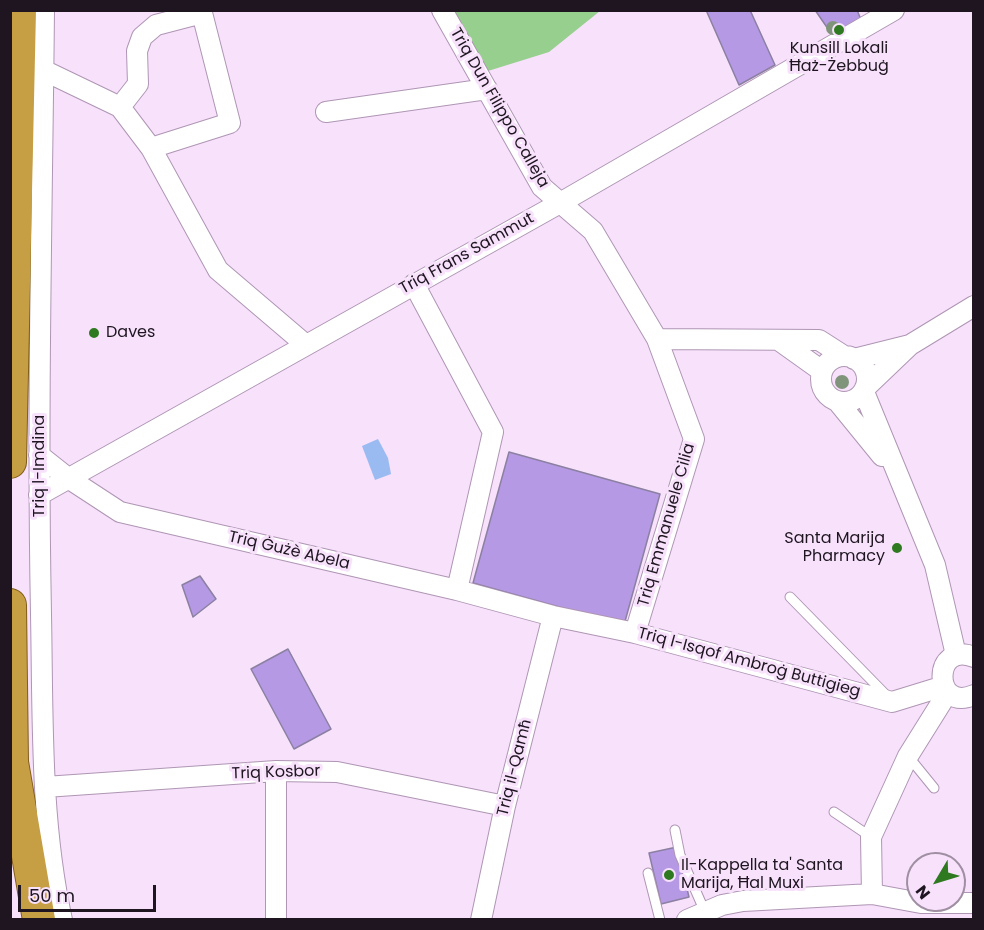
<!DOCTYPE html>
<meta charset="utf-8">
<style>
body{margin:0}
#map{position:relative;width:984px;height:930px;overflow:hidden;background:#f7e1fb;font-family:Poppins,sans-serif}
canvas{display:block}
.frame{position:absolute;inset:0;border:12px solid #1e1520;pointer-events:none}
.north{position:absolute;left:906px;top:852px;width:60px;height:60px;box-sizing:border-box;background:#f7e1fb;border:2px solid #a08fa3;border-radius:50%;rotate:232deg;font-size:16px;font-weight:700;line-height:24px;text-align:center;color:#1e1520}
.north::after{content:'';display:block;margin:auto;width:21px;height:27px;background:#2f7a21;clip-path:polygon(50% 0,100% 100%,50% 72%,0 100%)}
.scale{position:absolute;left:18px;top:885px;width:138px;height:27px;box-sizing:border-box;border:3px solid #1e1520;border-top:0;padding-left:8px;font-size:18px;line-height:21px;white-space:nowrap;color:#1e1520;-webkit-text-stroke:4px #f7e1fb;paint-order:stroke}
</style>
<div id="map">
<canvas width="984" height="930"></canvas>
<div class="frame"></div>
<div class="north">N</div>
<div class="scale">50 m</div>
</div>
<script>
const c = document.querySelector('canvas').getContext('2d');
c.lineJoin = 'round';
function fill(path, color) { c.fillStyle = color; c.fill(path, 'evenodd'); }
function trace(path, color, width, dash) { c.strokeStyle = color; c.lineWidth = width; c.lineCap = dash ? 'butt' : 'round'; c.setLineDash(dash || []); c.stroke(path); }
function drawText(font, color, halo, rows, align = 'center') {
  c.font = font + ' Poppins,sans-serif'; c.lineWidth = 6; c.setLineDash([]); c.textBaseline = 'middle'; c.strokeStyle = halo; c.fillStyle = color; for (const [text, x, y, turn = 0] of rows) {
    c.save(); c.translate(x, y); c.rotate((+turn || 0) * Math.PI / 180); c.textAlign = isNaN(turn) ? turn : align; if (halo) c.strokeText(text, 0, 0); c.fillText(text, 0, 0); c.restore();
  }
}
fill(new Path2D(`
 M451 11H600L549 52 488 71Z`), '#97cf8e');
fill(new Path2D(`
 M378 439 388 458 391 474 375 480 362 446Z`), '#9abaf2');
const building = new Path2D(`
 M706 10H750L775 65 739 85Z
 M815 10H857L862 22 835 39Z
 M509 452 660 494 624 625 473 583Z
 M200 576 216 599 193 617 182 585Z
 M288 649 331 729 294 749 251 669Z
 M677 847 689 897 661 904 649 853Z`);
fill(building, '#b599e4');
trace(building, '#8b80a1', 1.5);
const service = new Path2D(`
 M790 597 887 696
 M908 756 934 788
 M834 812 871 837
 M675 830 680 855 705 912
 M648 873 660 920`);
const minor = new Path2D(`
 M44 10C42 212 37 413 41 614 43 716 40 820 62 920
 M442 10 542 187 593 231 657 339 694 439 635 633
 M43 70 120 107 151 148 218 270 306 345
 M120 107 138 84 137 51 142 37 156 25 202 13 230 123 151 148
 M326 112 487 89
 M414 284 493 432 457 590
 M657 339 819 340 844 356
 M780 341 822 371
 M821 379a23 23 0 1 1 46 0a23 23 0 1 1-46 0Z
 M854 359 910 345
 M865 388 910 345 974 306
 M864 392 935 565 956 655
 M838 402 882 456
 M39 455 68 478 120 512 457 590 553 616 635 633 892 702 944 686
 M39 495 560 203 894 10
 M974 657C932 640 932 713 974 695
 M276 771V920
 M45 787 276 771 337 772 505 806
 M872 894 871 837 908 756 948 692
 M481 920 505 806 553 616
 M687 920 722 905 743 901 872 894 921 903H974`);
const trunk = new Path2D(`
 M10 462 20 10
 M10 605 12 762 39 920`);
trace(service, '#af96b4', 11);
trace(minor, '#af96b4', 22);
trace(trunk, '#825e1a', 34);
trace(service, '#fff', 9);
trace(minor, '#fff', 20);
trace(trunk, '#c69e44', 32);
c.fillStyle = '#80947c';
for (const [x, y] of [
 [833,28],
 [842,382]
]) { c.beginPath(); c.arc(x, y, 7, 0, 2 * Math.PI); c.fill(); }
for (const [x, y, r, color] of [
 [839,30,6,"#2f7a21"],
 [94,333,6,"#2f7a21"],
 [897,548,6,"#2f7a21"],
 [669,875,6,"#2f7a21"]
]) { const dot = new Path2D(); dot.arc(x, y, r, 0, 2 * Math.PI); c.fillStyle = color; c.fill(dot); trace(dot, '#f7e1fb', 2); }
drawText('16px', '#1e1520', '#f7e1fb', [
 ["Kunsill Lokali",839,49,"center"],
 ["Ħaż-Żebbuġ",839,67,"center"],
 ["Daves",106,333],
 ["Santa Marija",885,539,"right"],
 ["Pharmacy",885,557,"right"],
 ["Il-Kappella ta' Santa",681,866],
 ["Marija, Ħal Muxi",681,884]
], 'left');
drawText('16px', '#1e1520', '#f7e1fb', [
 ["Triq Dun Filippo Calleja",499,108,60],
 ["Triq Frans Sammut",467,254,-29],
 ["Triq l-Imdina",40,466,-90],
 ["Triq Emmanuele Cilia",667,525,-74],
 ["Triq Ġużè Abela",289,551,13],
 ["Triq l-Isqof Ambroġ Buttigieg",749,663,15],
 ["Triq il-Qamħ",515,768,-76],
 ["Triq Kosbor",276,773,-2]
]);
</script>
